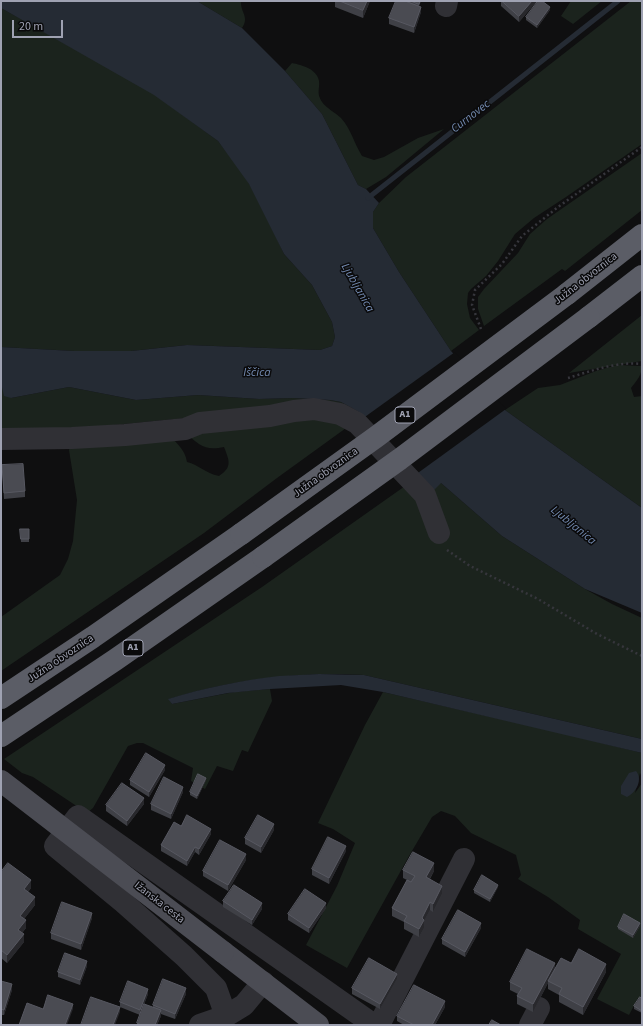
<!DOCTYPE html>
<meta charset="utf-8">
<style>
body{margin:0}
#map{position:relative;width:643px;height:1026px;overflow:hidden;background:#0f0f10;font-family:"Source Sans 3",sans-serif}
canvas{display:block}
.frame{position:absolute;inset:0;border:2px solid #9fa2b2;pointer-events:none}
.scale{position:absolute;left:12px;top:20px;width:51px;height:18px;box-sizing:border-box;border:2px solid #9fa2b2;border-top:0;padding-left:5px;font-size:12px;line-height:14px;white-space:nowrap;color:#9fa2b2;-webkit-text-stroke:3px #0a0a0b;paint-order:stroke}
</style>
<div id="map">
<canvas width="643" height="1026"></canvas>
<div class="frame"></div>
<div class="scale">20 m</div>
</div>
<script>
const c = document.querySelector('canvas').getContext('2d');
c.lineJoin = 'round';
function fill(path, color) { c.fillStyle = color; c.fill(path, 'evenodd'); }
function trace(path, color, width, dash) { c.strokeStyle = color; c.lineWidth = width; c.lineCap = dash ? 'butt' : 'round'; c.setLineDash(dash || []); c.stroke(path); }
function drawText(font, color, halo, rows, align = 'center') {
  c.font = font + ' "Source Sans 3",sans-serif'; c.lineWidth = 3; c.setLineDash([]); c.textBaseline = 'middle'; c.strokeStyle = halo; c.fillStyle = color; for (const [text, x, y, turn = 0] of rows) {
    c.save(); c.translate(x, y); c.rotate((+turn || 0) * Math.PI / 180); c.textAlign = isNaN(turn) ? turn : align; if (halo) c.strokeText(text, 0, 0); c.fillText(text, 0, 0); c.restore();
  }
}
fill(new Path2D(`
 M197 1H241C240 12 250 17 242 28Z
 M571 1H602L573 24 561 16Z
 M631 1H642V144L566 197 534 218 515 234 498 261 486 276 471 289 468 293 467 304 470 318 479 330 451 351 399 272 373 228V212L379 203 406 177Z
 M1 8 150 91 218 141 241 171 259 199 284 254 312 285 332 322 335 337 332 346 320 350 187 345 131 351H74L1 347Z
 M292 63C302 65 317 69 319 81 320 89 316 93 322 102 327 109 335 112 341 118 351 129 354 143 362 156L374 160 384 157 418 138 444 129 386 177 366 189 358 185 322 114 285 71Z
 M642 153V210L565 271 562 269 484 326 478 309V297L484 289 518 253 530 234 547 219Z
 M642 315V361L618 365 641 366C643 375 636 381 631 388L634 397 642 396V508L505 410 538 388 560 385 596 371 617 365 569 373Z
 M1 383 11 398 69 387 136 400 198 395 259 399 293 398 330 400 341 402 364 416 288 408 1 436Z
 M291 413 353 423 277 478 204 533 1 671V617L60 575 68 559 73 541 77 500 69 450 71 442 166 433C175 441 185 449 187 462 199 465 205 473 219 476 233 467 229 460 224 447 205 451 199 445 186 433Z
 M415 479 441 483 502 536 585 589 612 604 642 618V739L364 675C297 671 232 680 169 699L172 704 234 692 270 689 272 701 248 752 242 750 233 771 217 766 205 789 191 781 193 768 143 743H137L128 746 93 808 87 813 33 777 22 773 4 759 262 587Z
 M383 692 574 736 642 753V777L640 773 635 793 642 783V1000L638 998 629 1015 597 999 621 954 578 929 580 920 548 897 518 879 521 875 516 855 471 833 455 816 441 811 432 817 409 856 347 968 306 945 337 886 355 843 333 829 318 823 365 725Z`), '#1b231d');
fill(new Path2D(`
 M1 1H197L242 28 285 71 322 114 358 185 366 189 379 203 373 212V228L399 272 451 351 505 410 642 508V613L585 589 502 536 441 483 431 493 359 412 341 402 330 400 293 398 259 399 198 395 136 400 69 387 11 398 4 396 1 383V347L74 351H131L187 345 320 350 332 346 335 337 332 322 312 285 284 254 249 184 218 141 154 95 1 8Z
 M319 674 364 675 642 739V753L383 692 341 685 270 689 228 693 172 704 168 699C204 688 242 680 279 676 292 675 306 675 319 674Z
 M636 771C643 779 637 792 627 797L621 794V786L629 773Z`), '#252b34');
fill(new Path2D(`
 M455 352 506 409 411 478 362 419Z`), '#0f0f10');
trace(new Path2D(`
 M368 198 618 1`), '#252b34', 5);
trace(new Path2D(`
 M481 329 472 305 475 290 502 264 522 236 558 207 642 147
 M568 378C591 371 618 361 642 364
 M447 550 470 566 538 599 597 634 642 656`), '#36363c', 2.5, [2, 3]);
trace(new Path2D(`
 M446 6 447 1
 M1 439 72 438 125 435 185 429 200 423 270 416 294 411 314 409 340 414 357 423 425 495 439 533
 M226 1016 216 988 184 956 123 902 55 846 78 816 374 1025
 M200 1025 226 1016 244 1005 263 982
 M379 1025 464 859
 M530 1025 539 1008`), '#303035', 22);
trace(new Path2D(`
 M223 952 318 1025`), '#4b4c54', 22);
trace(new Path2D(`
 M567 294 642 235
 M589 317 642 276
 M1 698 93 637 241 534
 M1 736 115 660 263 557`), '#5b5d66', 22);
trace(new Path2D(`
 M1 781 223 952`), '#4b4c54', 22);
trace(new Path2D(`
 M241 534 376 437 567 294
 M263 557 400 459 589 317`), '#5b5d66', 22);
fill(new Path2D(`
 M335 1H370L363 18 335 7Z
 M396 1H421L419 6 421 12 414 33 389 24V18Z
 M501 1H537L519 22 501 6Z
 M550 10 537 28 526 20V17Z
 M2 465 25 491V497L4 499Z
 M20 529H29V542H21Z
 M165 770 149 797 130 785V780Z
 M206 780 197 799 190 795V792Z
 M183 792 171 819 151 810V804Z
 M144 804 127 826 106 811V805Z
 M181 826 211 834 199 855 195 852 187 866 161 851V845Z
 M274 830 261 853 245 844V838Z
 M346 851 329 884 312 875V869Z
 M246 860 228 891 203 876V871Z
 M403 870 434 871 430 879 442 894 433 912 430 910 424 921V928L419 937 404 929V922L392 916V908L407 880 403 878Z
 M1 872 31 888 28 892 35 905 24 919 26 928 22 933 24 942 7 963 1 958Z
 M498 887 490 902 474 893V890Z
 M223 901 262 909 252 925 223 907Z
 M326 908 309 933 288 920V914Z
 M92 918 81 950 51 939V933Z
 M640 926 633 938 618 929V927Z
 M481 928 465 957 442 944V939Z
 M571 963 606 972 583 1015 559 1002V995L548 989V983L533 1012 517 1004V996L518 994 510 990V982L555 969Z
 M87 966 80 985 58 977V972Z
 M397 979 380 1009 352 994V988Z
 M1 981 12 990 4 1015H1Z
 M148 994 140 1015 120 1007V1002Z
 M186 994 175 1019 161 1014V1016L157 1025H137V1023L153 1007V1005Z
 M642 999V1013L634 1009V1006Z
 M445 1007 435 1025H404L397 1021V1016Z`), '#3f4046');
fill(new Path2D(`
 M367 1H370L363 18V10Z
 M532 1H537L519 22V16Z
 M421 7V12L414 33V27Z
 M550 7V10L537 28V25Z
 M165 765V770L149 797V792Z
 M206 778V780L197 799V796Z
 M183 787V792L171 819V814Z
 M144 798V804L127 826V821Z
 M274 824V830L261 853V847Z
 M211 829V834L199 855V849Z
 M346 846V851L329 884V878Z
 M195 847V852L187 866V861Z
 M246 854V860L228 891V885Z
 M434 863V871L426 885V877Z
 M31 880V888L24 897V889Z
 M498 885V887L490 902V899Z
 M442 886V894L433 912V904Z
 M35 897V905L20 924V916Z
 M430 902V910L424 921V928L419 937V929L422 918Z
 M262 903V909L252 925V920Z
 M326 903V908L309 933V928Z
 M92 913V918L81 950V944Z
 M26 920V928L18 938V930Z
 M481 923V928L465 957V952Z
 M640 923V926L633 938V935Z
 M24 934V942L7 963V955Z
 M87 961V966L80 985V980Z
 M555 963V971L548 981V983L533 1012V1004Z
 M606 964V972L583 1015V1007Z
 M397 974V979L380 1009V1004Z
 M12 984V990L4 1015V1010Z
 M186 988V994L175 1019V1014Z
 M148 989V994L140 1015V1010Z
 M445 1001V1007L435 1025H432Z
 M73 1004V1009L67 1025H65Z
 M120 1007V1012L115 1025H113Z
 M161 1010V1016L157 1025H155Z`), '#28282c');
const building = new Path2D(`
 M340 1H367L363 10Z
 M396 1H405L421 7 414 27 389 18Z
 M411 1H420L419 4Z
 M502 1H532L519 16Z
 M538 1H542L550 7 537 25 526 17Z
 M23 464 25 491 4 493 2 465Z
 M20 529H29V539H21Z
 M146 753 165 765 149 792 130 780Z
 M198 774 206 778 197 796 190 792Z
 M164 777 183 787 171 814 151 804Z
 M122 783 144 798 127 821 106 805Z
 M187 815 211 829 199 849 195 847 187 861 161 845 174 822 181 826Z
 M258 815 274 824 261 847 245 838Z
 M328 837 346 846 329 878 312 869Z
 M220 840 246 854 228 885 203 871Z
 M413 852 434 863 426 877 442 886 433 904 430 902 422 918 424 920 419 929 404 921 407 916 392 908 407 880 411 882 415 876 403 870Z
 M8 863 31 880 24 889 35 897 20 916 26 920 18 930 24 934 7 955 1 950V872Z
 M482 875 498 885 490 899 474 890Z
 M234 885 262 903 252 920 223 901Z
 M305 889 326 903 309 928 288 914Z
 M62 902 92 913 81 944 51 933Z
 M458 910 481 923 465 952 442 939Z
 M624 914 640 923 633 935 618 927Z
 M527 949 555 963 533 1004 517 996 522 988 510 982Z
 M579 949 606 964 583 1007 559 994 562 988 548 981 561 958 571 963Z
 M65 953 87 961 80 980 58 972Z
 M369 958 397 974 380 1004 352 988Z
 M163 979 186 988 175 1014 153 1005Z
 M1 981 12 984 4 1010 1 1009Z
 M128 981 148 989 140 1010 120 1002Z
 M414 985 445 1001 432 1025H414L397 1016Z
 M48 995 73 1004 65 1025H19L27 1003 43 1009Z
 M91 997 120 1007 113 1025H81Z
 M640 997 642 999V1011L634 1006Z
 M144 1004 161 1010 155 1025H141L137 1023Z
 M492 1020 501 1025H489Z`);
fill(building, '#4a4b52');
trace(building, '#575861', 1);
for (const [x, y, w] of [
 [405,415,20],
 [133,648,20]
]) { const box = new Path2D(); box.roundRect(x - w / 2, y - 8, w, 16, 3); c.fillStyle = '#0a0a0b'; c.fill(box); trace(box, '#9fa2b2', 1); }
drawText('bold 10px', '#9fa2b2', null, [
 ["A1",405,415],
 ["A1",133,648]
]);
drawText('11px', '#9fa2b2', '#0a0a0b', [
 ["Južna obvoznica",586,279,-38],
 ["Južna obvoznica",326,473,-36],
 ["Južna obvoznica",61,659,-34],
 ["Ižanska cesta",159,903,38]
]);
drawText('italic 12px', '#738ab0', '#0a0a0b', [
 ["Curnovec",471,117,-38],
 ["Ljubljanica",357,288,60],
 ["Iščica",257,373],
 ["Ljubljanica",573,526,39]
]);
</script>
